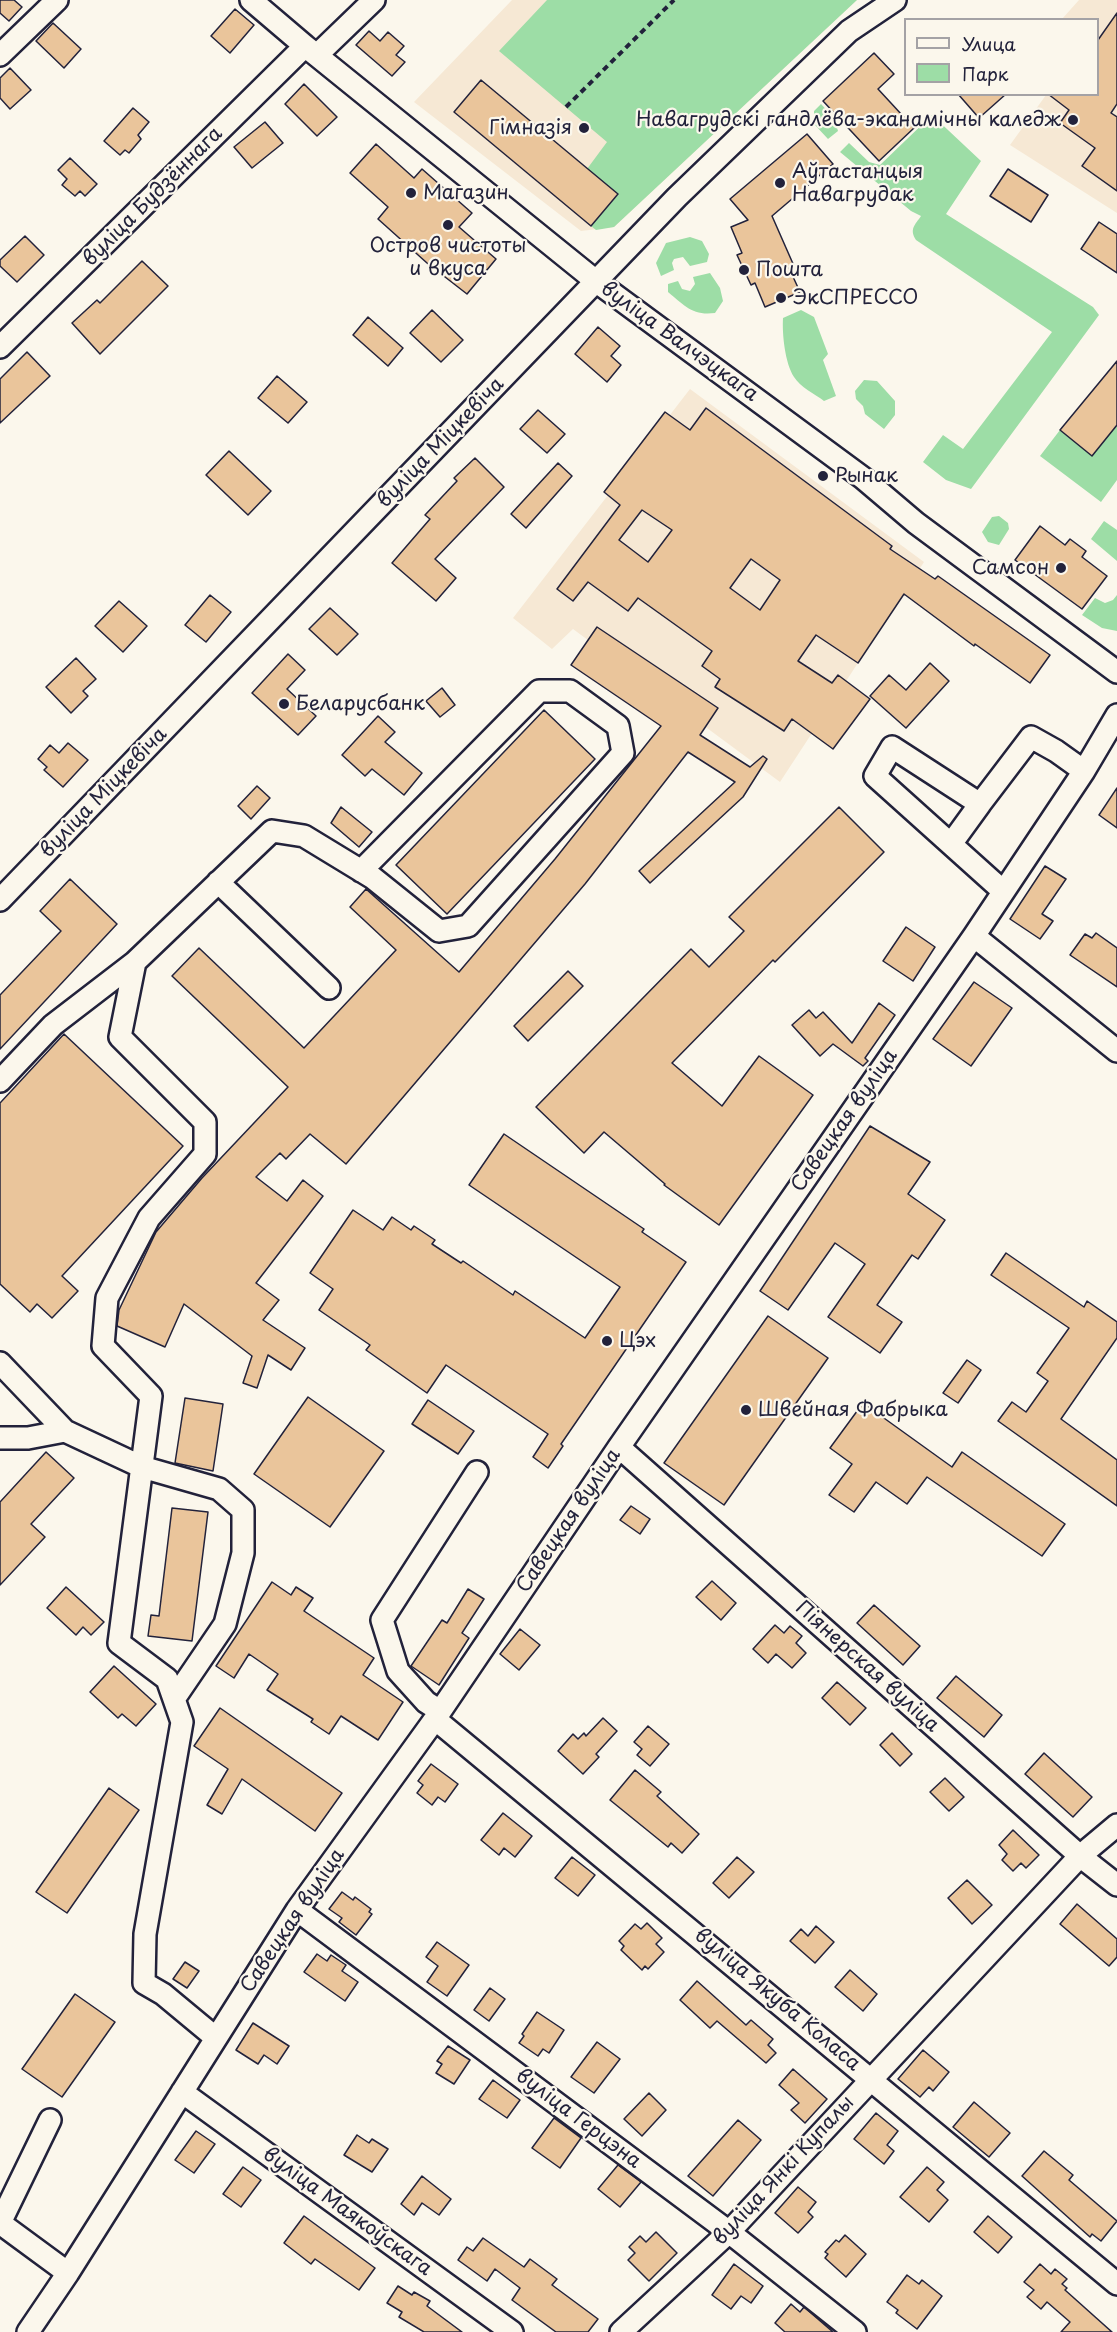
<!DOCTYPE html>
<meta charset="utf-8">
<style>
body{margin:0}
#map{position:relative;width:1117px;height:2332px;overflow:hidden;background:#fbf7ec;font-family:"Playpen Sans",sans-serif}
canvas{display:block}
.legend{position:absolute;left:904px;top:18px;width:195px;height:78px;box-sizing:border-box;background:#fbf7ec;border:2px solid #a4a2a5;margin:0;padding:8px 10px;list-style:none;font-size:18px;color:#22223b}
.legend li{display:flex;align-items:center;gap:12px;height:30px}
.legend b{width:30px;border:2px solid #a4a2a5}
</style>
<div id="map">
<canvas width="1117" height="2332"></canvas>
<ul class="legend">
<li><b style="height:8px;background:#fbf7ec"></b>Улица</li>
<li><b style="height:16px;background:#9ddda6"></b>Парк</li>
</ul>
</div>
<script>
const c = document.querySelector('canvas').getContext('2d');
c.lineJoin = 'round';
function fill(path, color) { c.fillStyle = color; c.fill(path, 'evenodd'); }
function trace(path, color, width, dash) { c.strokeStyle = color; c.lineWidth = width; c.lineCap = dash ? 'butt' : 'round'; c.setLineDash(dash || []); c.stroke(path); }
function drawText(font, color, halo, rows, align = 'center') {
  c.font = font + ' "Playpen Sans",sans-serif'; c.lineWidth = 4.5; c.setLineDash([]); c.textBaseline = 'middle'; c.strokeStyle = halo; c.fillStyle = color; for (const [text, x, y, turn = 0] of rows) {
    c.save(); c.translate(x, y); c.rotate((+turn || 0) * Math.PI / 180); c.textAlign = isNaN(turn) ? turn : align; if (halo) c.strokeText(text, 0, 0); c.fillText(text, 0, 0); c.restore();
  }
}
fill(new Path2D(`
 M512 0H857L614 227 581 231 414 102Z
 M1079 0H1117V213L1010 145 1046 95 1098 94V20L1062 19Z
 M690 389 924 562 780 782 573 629 552 649 513 618Z`), '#f6e8d4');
fill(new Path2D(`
 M547 0H857L614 227 596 230 591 226 618 195 587 169 607 142 499 51Z
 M821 104 834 118 838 131 828 139 814 124V111Z
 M932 115 981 161 946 214 1093 307 1099 315 971 489 946 480 923 462 943 435 963 449 1052 332 916 240C909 229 915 225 921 216L911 211 840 152 849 143 869 162 880 165Z
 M690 237 702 241 709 254 707 262 690 266 683 257 674 259 672 263 674 270 661 276 656 263 666 243Z
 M710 273 720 288 723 301 715 313C692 316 684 305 668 292V284L678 281 682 289 690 291 695 284 693 277Z
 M801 310 814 317 828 354 823 360 836 396 824 401C815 394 800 387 794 377 785 363 782 334 783 318Z
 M864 380 877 381 895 401V415L884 429 865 414 863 406 856 399 855 391Z
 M1117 425V480L1101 502 1040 456 1060 430Z
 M999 516 1008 523 1009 529 999 545 988 542 982 532 992 517Z
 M1104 521 1117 530V561L1091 539Z
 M1117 595V631L1102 628 1082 615 1095 598 1105 603 1113 600Z`), '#9ddda6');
const building = new Path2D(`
 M0 0H14L22 7 9 21 0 13Z
 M235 9 254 25 230 53 211 36Z
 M1117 13V104L1111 113 1117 117V191L1082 166 1095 148 1060 123 1069 110 1048 94H1098V40Z
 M53 23 81 49 64 68 36 41Z
 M369 31 380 41 388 32 404 46 396 55 405 62 392 76 356 45Z
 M874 53 894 74 878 89 914 128 879 161 823 101Z
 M10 68 31 90 10 109 0 98V78Z
 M481 80 618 194 591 226 454 112Z
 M304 84 337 117 317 136 285 104Z
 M958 94H1006L979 118Z
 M133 108 149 122 138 135 141 139 129 153 125 150 120 155 104 141Z
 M265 122 283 143 252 168 234 147Z
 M807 134 833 164 772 216 794 266 789 268 800 292 765 307 755 283 751 285 737 255 742 253 731 227 748 220 730 199Z
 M376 144 414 178 422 169 472 213 459 227 496 259 467 294 427 263 378 219 388 207 350 173Z
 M70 158 97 184 85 196 80 191 75 196 62 185 67 179 58 170Z
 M1008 169 1048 195 1031 222 990 196Z
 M1099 222 1117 234V273L1081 249Z
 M25 236 44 255 17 282 0 266V260Z
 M142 261 168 286 100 354 72 323 97 300 100 303Z
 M432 310 463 340 441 362 410 333Z
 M368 317 403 348 388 366 353 335Z
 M598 327 620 346 611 356 621 365 607 382 575 354Z
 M27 352 50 376 0 423V379Z
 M1117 361V425L1092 456 1060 430Z
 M277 376 307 402 288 423 258 398Z
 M706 408 892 546 890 549 935 579 938 576 1050 655 1030 683 975 644 974 646 904 594 858 663 816 635 798 661 832 683 838 675 870 699 833 749 792 719 784 731 715 687 720 679 702 666 712 651 638 598 628 611 588 582 573 601 557 589 620 505 604 492 665 412 690 430ZM642 510 672 530 648 562 619 540ZM751 559 780 580 760 610 730 588Z
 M538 410 565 434 547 453 520 429Z
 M229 451 271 491 248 515 206 475Z
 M475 458 504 487 435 559 456 578 436 601 392 563 430 519 425 515 457 481 454 478Z
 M558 463 572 476 526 528 511 514Z
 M1040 526 1065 545 1070 539 1086 551 1082 557 1107 576 1082 609 1015 560Z
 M210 595 231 612 206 642 185 625Z
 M119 601 147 626 123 652 95 626Z
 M330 608 358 634 337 655 309 629Z
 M597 627 718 708 700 735 750 767 763 756 767 759 743 797 650 883 639 871 735 782 688 752 585 884 346 1164 310 1134 286 1159 280 1153 256 1177 287 1201 303 1180 323 1196 256 1283 279 1300 263 1320 305 1348 291 1370 268 1355 257 1388 243 1383 252 1356 184 1304 165 1347 117 1326 119 1310 156 1232 202 1178 288 1087 172 976 199 948 304 1048 396 950 350 907 366 889 459 972 555 859 661 726 571 665Z
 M288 654 305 670 287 689 316 716 298 735 252 693Z
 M76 658 96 679 83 691 88 696 71 713 46 687Z
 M930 663 949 681 906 728 870 696 889 675 906 690Z
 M442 688 455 705 440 717 426 701Z
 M544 710 595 759 447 914 396 865Z
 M378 716 395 732 385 742 422 773 404 795 372 769 365 776 342 755Z
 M68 743 88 760 63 787 44 770 47 767 38 759 50 745 59 753Z
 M257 786 270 798 251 819 238 806Z
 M1117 788V828L1099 815Z
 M341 807 372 832 359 847 331 823Z
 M839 807 884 852 775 962 773 960 672 1063 722 1106 759 1056 813 1095 719 1225 664 1185 665 1184 604 1132 584 1153 536 1107 691 949 709 967 744 931 729 917Z
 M1045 866 1066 879 1042 914 1053 921 1040 939 1010 919Z
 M70 879 117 924 0 1049V995L61 931 40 911Z
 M906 927 935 947 913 981 883 961Z
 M1096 933 1117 948V987L1070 955 1085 934 1092 938Z
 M568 971 583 986 528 1041 514 1026Z
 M974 982 1012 1008 971 1066 933 1039Z
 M879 1003 895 1015 865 1058 868 1061 863 1066 833 1044 820 1056 792 1025 809 1010 816 1018 823 1012 852 1043Z
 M64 1034 183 1146 62 1276 78 1291 52 1318 37 1304 30 1312 0 1284V1103Z
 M870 1126 930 1162 908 1194 945 1220 918 1259 912 1255 877 1305 902 1322 880 1353 828 1317 865 1264 835 1243 788 1310 760 1291Z
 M504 1134 644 1229 642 1232 686 1262 561 1444 563 1446 548 1468 533 1457 548 1434 446 1365 427 1393 366 1350 370 1345 319 1310 333 1289 310 1273 353 1210 383 1230 392 1217 411 1230 414 1226 435 1240 432 1244 461 1263 463 1261 513 1295 515 1291 585 1338 620 1287 469 1185Z
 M1006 1253 1084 1307 1087 1301 1117 1322V1338L1061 1419 1117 1460V1506L998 1421 1012 1402 1026 1412 1048 1381 1037 1373 1069 1328 991 1275Z
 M768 1316 828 1358 724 1505 664 1463Z
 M967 1360 981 1370 958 1403 943 1393Z
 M308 1397 384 1451 330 1527 254 1474Z
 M185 1398 223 1404 213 1471 175 1463Z
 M428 1400 474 1431 458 1454 412 1424Z
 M863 1403 952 1467 962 1452 1065 1524 1042 1556 927 1477 907 1504 876 1482 854 1512 829 1495 852 1464 830 1448Z
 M46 1452 74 1478 31 1524 45 1537 0 1585V1502Z
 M631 1506 650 1519 640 1534 620 1520Z
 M172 1508 208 1512 192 1641 148 1636 151 1615 159 1616Z
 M712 1581 736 1603 721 1620 696 1597Z
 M272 1582 291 1595 296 1587 313 1598 304 1611 374 1658 363 1675 403 1702 378 1740 341 1716 329 1734 311 1722 313 1719 267 1690 278 1674 249 1654 234 1678 216 1666Z
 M66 1587 104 1622 91 1635 83 1627 76 1635 47 1608Z
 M468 1589 484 1599 462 1633 469 1638 439 1685 411 1666 442 1620 447 1623Z
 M874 1605 920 1646 903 1665 857 1623Z
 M775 1625 784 1633 790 1626 802 1636 796 1643 806 1653 792 1668 776 1654 768 1663 753 1649Z
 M520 1629 540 1645 519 1670 500 1654Z
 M114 1666 156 1704 136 1726 122 1714 118 1718 90 1692Z
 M956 1676 1002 1715 984 1737 937 1698Z
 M837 1682 866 1708 850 1725 822 1698Z
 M220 1708 342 1793 315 1831 242 1779 222 1814 207 1805 228 1769 194 1746Z
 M603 1718 617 1731 596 1754 599 1757 583 1774 558 1751 573 1734 578 1739 584 1733 586 1736Z
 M648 1726 669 1744 650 1766 637 1755 642 1749 634 1742Z
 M892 1733 912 1754 900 1766 880 1745Z
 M1044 1753 1092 1797 1073 1817 1025 1774Z
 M431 1764 458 1784 445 1802 438 1797 432 1805 417 1793 423 1785 418 1781Z
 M635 1770 661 1792 657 1796 699 1834 682 1853 671 1843 668 1847 610 1800Z
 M945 1778 964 1797 949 1811 930 1792Z
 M109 1788 139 1810 67 1913 36 1892Z
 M503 1813 532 1836 515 1857 504 1848 499 1855 481 1840Z
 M1013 1830 1039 1855 1026 1868 1021 1863 1013 1871 1002 1860 1007 1854 999 1845Z
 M572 1857 595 1875 578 1896 555 1878Z
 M737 1857 754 1872 729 1898 713 1883Z
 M967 1880 992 1905 972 1924 948 1898Z
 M342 1892 353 1900 355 1897 371 1909 369 1912 372 1914 356 1935 339 1922 342 1918 329 1909Z
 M1077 1904 1117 1939V1957L1109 1966 1060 1924Z
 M647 1923 662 1938 656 1944 664 1952 648 1969 645 1966 642 1970 621 1950 624 1946 619 1941 635 1924 641 1929Z
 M816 1926 834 1942 815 1963 790 1941 801 1929 808 1936Z
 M437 1942 469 1965 447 1996 427 1982 438 1966 426 1957Z
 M317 1954 327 1961 331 1955 346 1965 342 1971 358 1982 345 2001 304 1972Z
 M185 1962 199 1971 187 1988 173 1979Z
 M850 1970 877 1994 863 2011 835 1987Z
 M697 1981 746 2025 751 2020 773 2039 768 2045 776 2053 766 2063 717 2021 710 2028 680 2000Z
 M490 1988 505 1999 489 2021 474 2010Z
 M75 1994 115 2022 62 2097 22 2069Z
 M537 2012 564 2030 549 2053 543 2049 538 2056 519 2043 524 2036 522 2034Z
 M253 2023 289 2046 277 2064 264 2055 258 2064 236 2050Z
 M597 2042 620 2059 594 2093 571 2077Z
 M448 2046 470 2060 454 2084 436 2073 442 2064 437 2061Z
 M923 2050 949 2072 933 2091 929 2087 920 2097 898 2079Z
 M793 2069 827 2099 805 2123 791 2110 799 2103 779 2085Z
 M493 2080 520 2100 507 2118 479 2099Z
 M649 2093 666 2110 642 2136 624 2119Z
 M974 2102 1010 2133 989 2157 953 2127Z
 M876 2113 898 2131 887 2145 894 2151 884 2164 854 2139Z
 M554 2118 581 2138 560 2168 532 2148Z
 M738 2120 761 2140 713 2196 688 2176Z
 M196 2131 215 2144 194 2173 175 2160Z
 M357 2135 369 2143 372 2139 388 2149 372 2172 344 2155Z
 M1044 2151 1073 2175 1069 2180 1117 2221 1101 2241 1092 2234 1090 2237 1022 2176Z
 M618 2165 641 2182 620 2207 598 2189Z
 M243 2167 261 2180 241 2207 223 2194Z
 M927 2167 944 2182 937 2190 948 2200 929 2222 900 2197Z
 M422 2176 451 2199 439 2215 422 2203 414 2215 401 2204Z
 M798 2187 816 2202 808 2212 813 2217 798 2233 775 2213Z
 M304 2216 375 2268 359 2290 315 2259 311 2264 284 2243Z
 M988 2216 1012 2237 998 2253 974 2232Z
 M656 2232 677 2253 649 2281 628 2260 635 2253 629 2247 640 2236 646 2242Z
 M845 2235 866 2254 846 2277 825 2258 828 2254 825 2252 836 2240 839 2242Z
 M483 2238 524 2267 530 2259 557 2279 552 2285 598 2319 588 2332H556L512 2300 520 2288 495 2269 487 2281 458 2260 467 2247 473 2251Z
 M734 2264 763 2286 751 2303 741 2296 731 2309 712 2295Z
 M1040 2264 1051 2274 1055 2269 1067 2279 1062 2284 1067 2288 1065 2290 1112 2332H1061L1070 2322 1047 2302 1041 2309 1027 2297 1034 2290 1024 2282Z
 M907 2275 919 2284 922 2280 942 2296 917 2329 896 2313 898 2310 887 2302Z
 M398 2286 412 2295 414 2292 430 2301 427 2306 462 2332H424L399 2317 402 2312 387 2303Z
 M791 2304 800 2312 804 2307 833 2332H785L775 2323Z`);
fill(building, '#eac59b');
trace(building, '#22223b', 1.5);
const minor = new Path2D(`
 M251 0 305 46 597 282 863 478 916 523 1117 672
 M0 55 57 0
 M317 55 374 0
 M0 347 305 46
 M951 844 980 804
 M218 882 329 988
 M1003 891 875 776 892 747 980 804 1031 737 1056 751 1084 771
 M0 900 677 197 849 31 895 0
 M974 936 1117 1051
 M0 1081 53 1025 135 962
 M0 1363 65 1431
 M0 1438H28L65 1431 142 1467 219 1489 243 1510V1553L225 1624 174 1699
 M619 1447 1080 1856 1117 1885
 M440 1711 426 1702 398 1671 382 1620 477 1472
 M435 1719 1117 2284
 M297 1910 729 2232 855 2332
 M216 2038 163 1994 144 1983 145 1934 182 1722 167 1679 119 1643 151 1396 103 1346 107 1298 149 1218 205 1154V1122L120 1037 135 962 272 831 304 836 373 878 439 931 468 926 623 753 618 726 570 691H539L361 871
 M182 2092 512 2332
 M0 2223 50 2120
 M0 2223 68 2273
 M28 2332 68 2273 297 1910 435 1719 619 1447 974 936 1084 771 1117 715
 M621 2332 729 2232 1080 1856 1117 1825`);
trace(minor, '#22223b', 26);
trace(new Path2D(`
 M566 107 674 0`), '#22223b', 4, [6, 4.5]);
trace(minor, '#fbf7ec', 21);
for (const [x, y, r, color] of [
 [1073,120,6,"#22223b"],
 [584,128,6,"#22223b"],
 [780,183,6,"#22223b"],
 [411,193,6,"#22223b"],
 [448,225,6,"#22223b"],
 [744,270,6,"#22223b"],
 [781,298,6,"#22223b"],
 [823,476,6,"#22223b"],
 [1061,568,6,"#22223b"],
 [284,704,6,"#22223b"],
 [607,1341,6,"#22223b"],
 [746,1410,6,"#22223b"]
]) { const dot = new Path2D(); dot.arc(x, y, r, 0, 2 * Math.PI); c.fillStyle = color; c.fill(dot); trace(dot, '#fbf7ec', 2); }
drawText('20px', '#22223b', '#fbf7ec', [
 ["Навагрудскі гандлёва-эканамічны каледж",1061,120,"right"],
 ["Гімназія",572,128,"right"],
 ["Аўтастанцыя",792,172],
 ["Навагрудак",792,195],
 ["Магазин",423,193],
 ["Остров чистоты",448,246,"center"],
 ["и вкуса",448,269,"center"],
 ["Пошта",756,270],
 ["ЭкСПРЕССО",793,298],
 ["Рынак",835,476],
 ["Самсон",1049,568,"right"],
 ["Беларусбанк",296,704],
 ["Цэх",619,1341],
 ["Швейная Фабрыка",758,1410]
], 'left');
drawText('20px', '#22223b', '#fbf7ec', [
 ["вуліца Будзённага",153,197,-45],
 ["вуліца Валчэцкага",679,342,36],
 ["вуліца Міцкевіча",441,443,-46],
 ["вуліца Міцкевіча",104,793,-46],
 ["Савецкая вуліца",845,1121,-55],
 ["Савецкая вуліца",569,1521,-56],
 ["Піянерская вуліца",867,1667,42],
 ["Савецкая вуліца",293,1921,-56],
 ["вуліца Якуба Коласа",777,2000,40],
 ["вуліца Герцэна",578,2119,37],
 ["вуліца Янкі Купалы",784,2171,-47],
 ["вуліца Маякоўскага",347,2212,36]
]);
</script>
